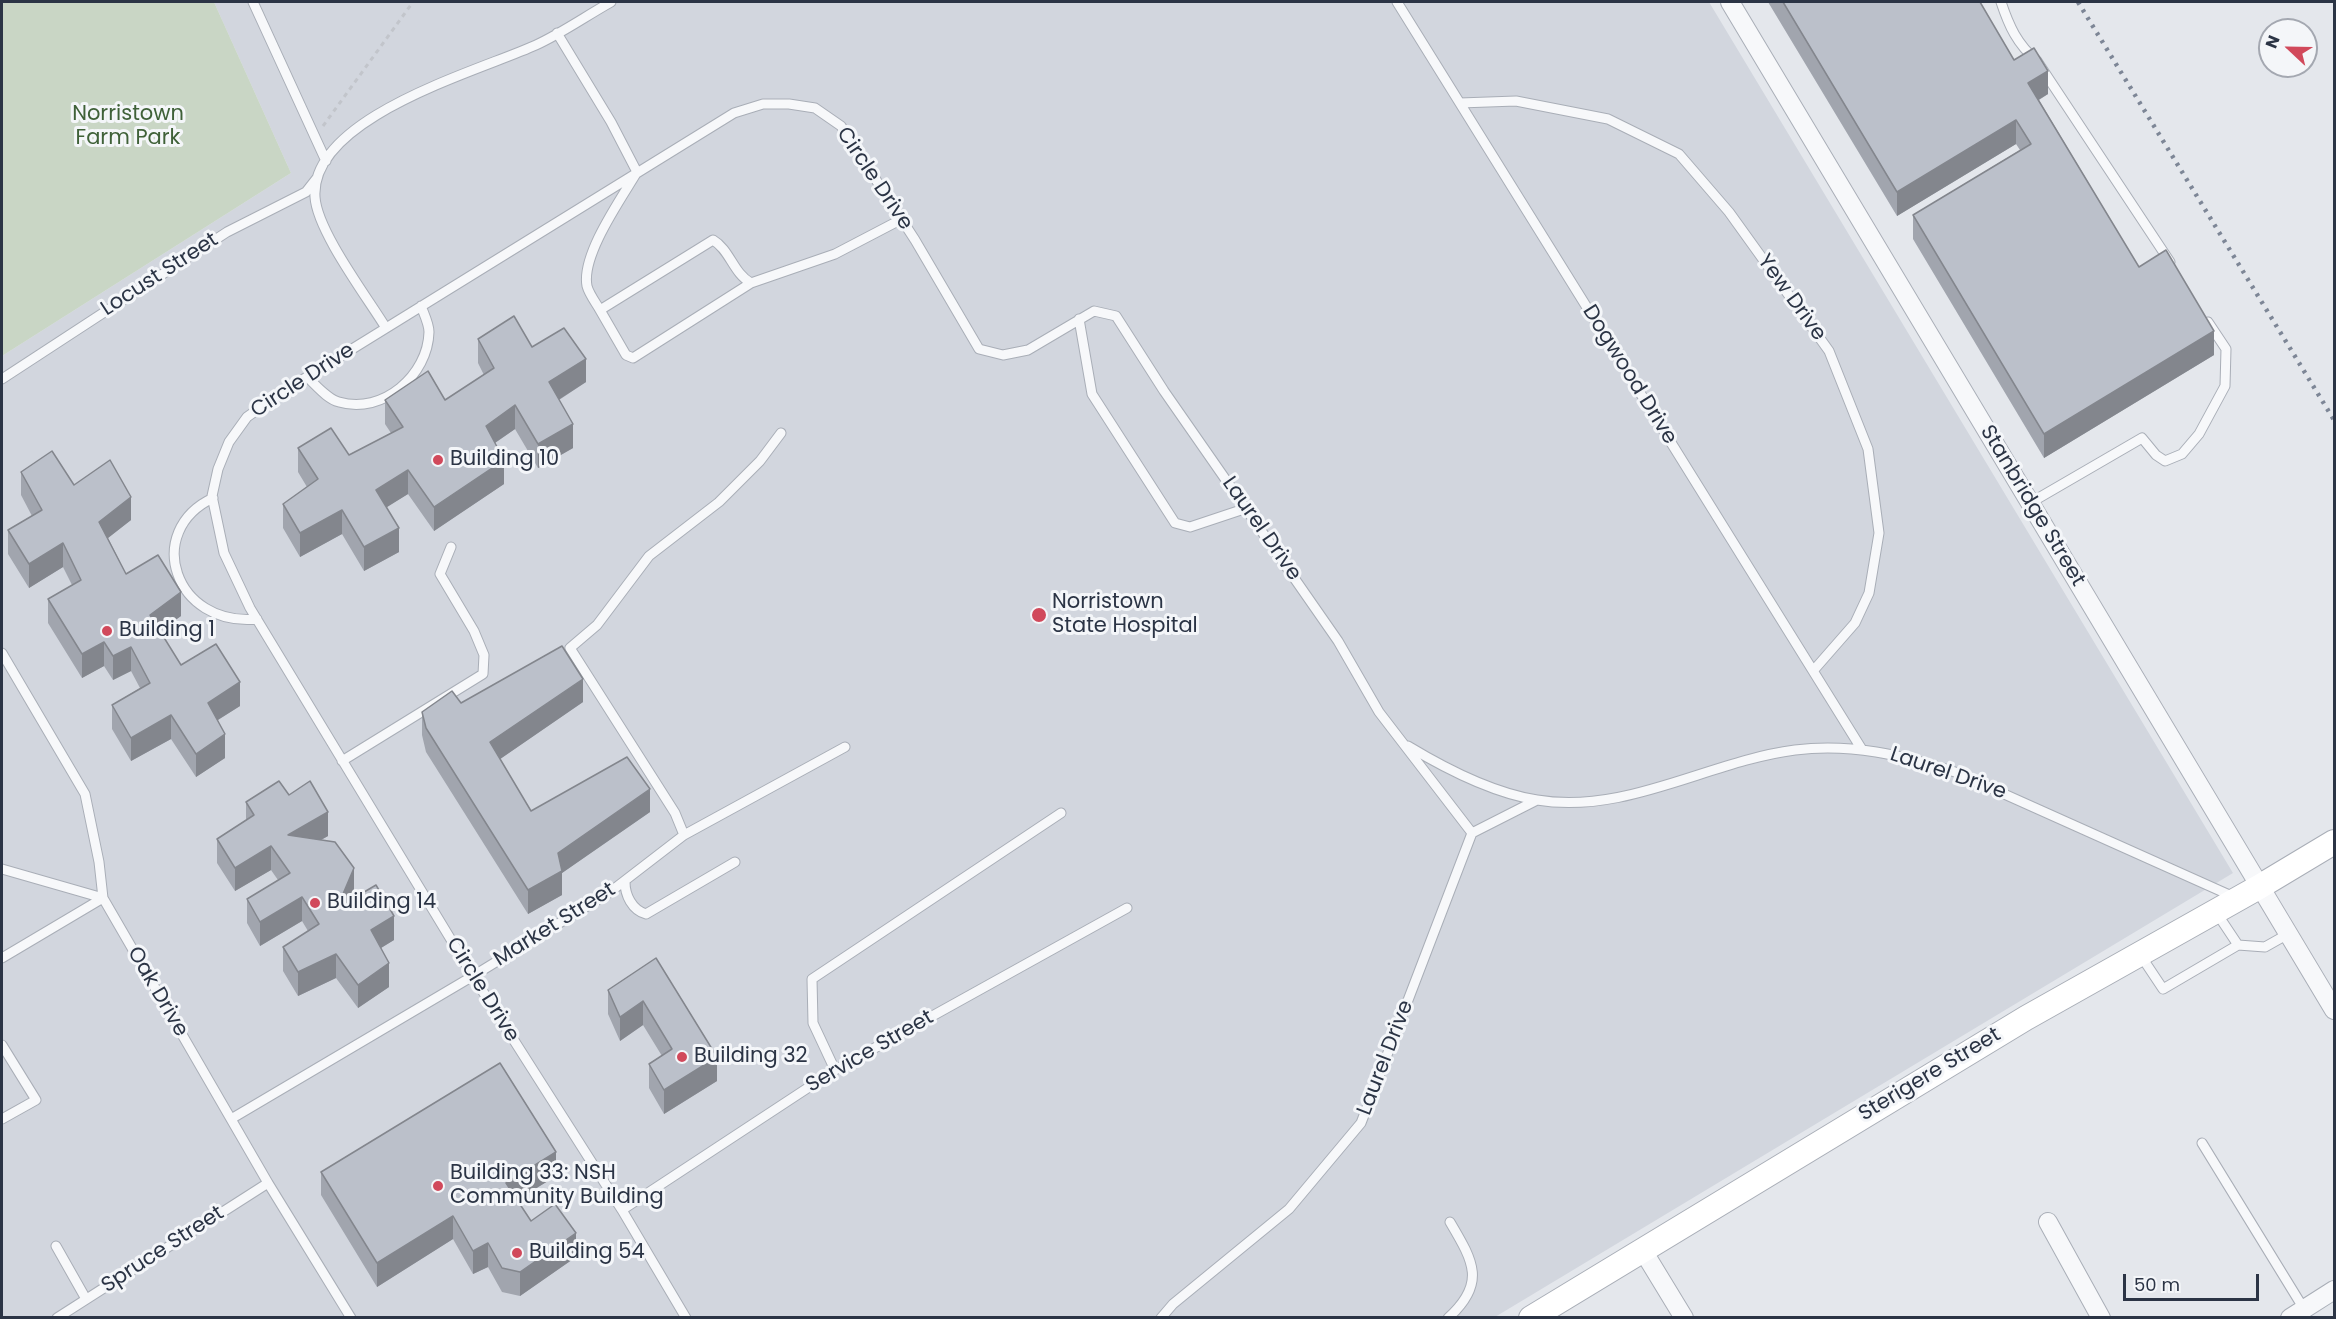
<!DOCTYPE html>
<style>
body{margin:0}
#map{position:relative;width:2336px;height:1319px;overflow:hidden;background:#e4e7ec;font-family:Poppins,sans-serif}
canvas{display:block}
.frame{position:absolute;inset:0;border:3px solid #2b3445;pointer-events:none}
.north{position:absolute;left:2258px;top:18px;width:60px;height:60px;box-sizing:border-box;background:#f4f6f9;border:2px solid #a4a8b1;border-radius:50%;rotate:292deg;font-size:16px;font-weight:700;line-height:24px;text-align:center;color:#2b3445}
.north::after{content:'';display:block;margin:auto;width:21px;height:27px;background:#d1495b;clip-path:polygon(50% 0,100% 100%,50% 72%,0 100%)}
.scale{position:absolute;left:2123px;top:1274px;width:136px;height:27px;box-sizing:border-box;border:3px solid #2b3445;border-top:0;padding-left:8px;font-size:18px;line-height:21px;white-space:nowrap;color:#2b3445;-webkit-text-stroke:4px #f4f6f9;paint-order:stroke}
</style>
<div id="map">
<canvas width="2336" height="1319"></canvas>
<div class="frame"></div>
<div class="north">N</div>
<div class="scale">50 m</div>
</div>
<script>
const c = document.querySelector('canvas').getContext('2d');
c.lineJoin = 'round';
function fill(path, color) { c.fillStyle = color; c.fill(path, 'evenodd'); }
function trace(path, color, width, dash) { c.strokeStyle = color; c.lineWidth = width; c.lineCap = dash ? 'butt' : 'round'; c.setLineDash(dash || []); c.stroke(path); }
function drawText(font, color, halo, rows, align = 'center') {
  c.font = font + ' Poppins,sans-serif'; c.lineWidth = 6; c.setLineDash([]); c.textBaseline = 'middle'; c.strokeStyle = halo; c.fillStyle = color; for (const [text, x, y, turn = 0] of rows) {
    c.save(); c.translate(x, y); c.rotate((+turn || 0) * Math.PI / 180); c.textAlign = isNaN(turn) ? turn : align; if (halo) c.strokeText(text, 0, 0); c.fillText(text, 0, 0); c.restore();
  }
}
fill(new Path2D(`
 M214 2H1709L2233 873 1495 1317 2 1318V356L291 173Z`), '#d2d6de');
fill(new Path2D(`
 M2 2H214L291 173 2 356Z`), '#c9d6c5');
const lane = new Path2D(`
 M253 2 326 161
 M1397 2 1861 748
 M2001 2C2009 26 2017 44 2037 61L2170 262
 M557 33 611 122 637 172C621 199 581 255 587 286 589 294 596 303 600 310
 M1460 103 1516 101 1608 119 1679 154 1729 212 1829 351 1868 449 1879 533 1869 593 1855 623 1813 671
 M751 283 633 358 626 355 600 310 713 240C730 250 733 273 751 283L835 254 902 219
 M1079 319 1092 394 1175 523 1190 527 1247 508
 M386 328C367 297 317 231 315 197 310 117 479 71 536 45 562 33 586 16 611 2
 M307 377C316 385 327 399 339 402 383 415 428 375 429 332 429 324 424 314 421 306
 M2 379 227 232 306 192 317 178
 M213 498C143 531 174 627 257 619
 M2030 503 2142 438 2156 455 2165 461 2182 454 2199 434 2225 386 2226 349 2208 322
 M2 653 85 794 99 862 103 898 268 1183 351 1318
 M1408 746C1446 769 1493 793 1537 800 1626 815 1709 761 1795 750 1851 743 1902 755 1955 772L2234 897
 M342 761 483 674 484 655 474 631 440 574 451 547
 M1472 833 1537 800
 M684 835 675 813 570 648 597 625 649 556 719 502 760 461 781 433
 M2 869 103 898
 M625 882C625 895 632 910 646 914L735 862
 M2216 912 2238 945 2265 947 2288 934
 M2141 956 2163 989 2238 945
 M2 958 103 898
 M2 1045 36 1100 2 1119
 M835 1070 813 1023 812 979 1061 813
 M231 1119 473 976 610 892 684 835 845 747
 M2202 1143 2304 1309
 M622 1210 835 1070 1127 908
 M56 1246 86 1299
 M57 1318 268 1183
 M686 1318 622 1210 473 976 250 608 224 553 212 496 218 469 229 442 247 417 281 393 734 113 763 104H789L815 108 841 126 915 240 979 349 1003 355 1028 350 1094 311 1116 316 1164 391 1338 641 1379 712 1472 833 1361 1123 1289 1209 1173 1304 1161 1318
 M1448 1318C1487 1283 1473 1261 1450 1222`);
const street = new Path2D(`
 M1730 2 2334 1010
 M2048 1222 2101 1318
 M1642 1249 1684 1318
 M2290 1318 2334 1290`);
const secondary = new Path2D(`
 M1531 1318 2026 1018 2259 887 2334 842`);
trace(lane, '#a9aeb7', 11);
trace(street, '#a9aeb7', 20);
trace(secondary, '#a9aeb7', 26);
trace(new Path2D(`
 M323 126 413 2`), '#c2c5cb', 3, [4.5, 4.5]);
trace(lane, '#f7f8fa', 9);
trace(street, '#f7f8fa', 18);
trace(secondary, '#fff', 24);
trace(new Path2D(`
 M2078 2 2334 420`), '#7d8696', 4.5, [3, 6]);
fill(new Path2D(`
 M1768 2H1980L2014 60 2048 94 2039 100 2139 267 2214 355 2044 458 1913 239V215L2020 150 2016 144 1897 216Z
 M478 339 532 347 586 382 559 400 573 448 538 468 515 429 495 443 504 484 434 531 408 494 386 507 399 552 364 571 342 534 300 557 283 528V504L307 487 298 472V448L349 455 391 433 385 424V400H445L484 375 478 363Z
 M21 472 74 485 131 520 108 538 126 574 181 616 160 631 181 665 240 706 218 720 225 758 196 777 171 739 131 761 112 729V705L140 688 131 671 113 680 104 666 82 678 48 623V599L72 585 63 567 29 588 8 554V530L32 516 21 495Z
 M583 702 500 759 531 811 650 812 562 873V895L528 914 426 752 422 735V712L461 703Z
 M289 795 328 836 321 840 354 891 350 900 394 940 381 948 389 987 358 1008 336 978 298 996 283 971V947L308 931 302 921 260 946 247 923V899L278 880 271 870 235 891 217 863V839L246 820V802Z
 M656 958 717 1081 664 1114 649 1088V1064L662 1056 643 1025 620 1041 608 1014V990Z
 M321 1172 556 1176 517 1200 531 1221 576 1257 520 1296 502 1292 488 1267 473 1274 453 1239 377 1287 321 1195Z`), '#a1a5ae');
fill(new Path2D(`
 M2048 71V94L2028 106V83Z
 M2016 120V144L1897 216V192Z
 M2214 331V355L2044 458V434Z
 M586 359V382L549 406V382Z
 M515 405V429L486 449V426Z
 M573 424V448L538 468V444Z
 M504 460V484L434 531V507Z
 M408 470V494L376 514V490Z
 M131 497V520L99 545V522Z
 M342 510V534L300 557V533Z
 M399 528V552L364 571V547Z
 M63 543V567L29 588V564Z
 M181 592V616L150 638V615Z
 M104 642V666L82 678V654Z
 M131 647V671L113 680V656Z
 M583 679V702L490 766V742Z
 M240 682V706L208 726V703Z
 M171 715V739L131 761V738Z
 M225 734V758L196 777V754Z
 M650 789V812L562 873V895L528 914V890L558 853Z
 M328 812V836L288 858V835Z
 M271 846V870L235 891V868Z
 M354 868V891L337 932V908Z
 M302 897V921L260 946V922Z
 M394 916V940L371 954V930Z
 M336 954V978L298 996V972Z
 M389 963V987L358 1008V985Z
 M643 1001V1025L620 1041V1017Z
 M717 1057V1081L664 1114V1090Z
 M556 1152V1176L506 1207V1183Z
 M453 1216V1239L377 1287V1263Z
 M576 1233V1257L520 1296V1272Z
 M488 1243V1267L473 1274V1251Z`), '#83868d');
const building = new Path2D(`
 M1783 2H1980L2014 60 2034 48 2048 71 2028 83 2139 267 2166 250 2214 331 2044 434 1913 215 2031 144 2016 120 1897 192Z
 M514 316 532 347 564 328 586 359 549 382 573 424 538 444 515 405 486 426 504 460 434 507 408 470 376 490 399 528 364 547 342 510 300 533 283 504 318 479 298 448 331 428 349 455 403 427 385 400 428 371 445 400 494 368 478 339Z
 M52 451 74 485 110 460 131 497 99 522 126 574 158 555 181 592 150 615 181 665 216 644 240 682 208 703 225 734 196 754 171 715 131 738 112 705 150 683 131 647 113 656 104 642 82 654 48 599 81 580 63 543 29 564 8 530 42 510 21 472Z
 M562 646 583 679 490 742 531 811 627 757 650 789 558 853 562 871 528 890 426 728 422 712 452 691 461 703Z
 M279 781 289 795 310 781 328 812 288 835 335 842 354 868 337 908 376 885 394 916 371 930 389 963 358 985 336 954 298 972 283 947 319 924 302 897 260 922 247 899 290 873 271 846 235 868 217 839 254 815 246 802Z
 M656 958 717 1057 664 1090 649 1064 672 1049 643 1001 620 1017 608 990Z
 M500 1063 556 1152 506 1183 531 1221 555 1204 576 1233 520 1272 502 1268 488 1243 473 1251 453 1216 377 1263 321 1172Z`);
fill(building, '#bbc0ca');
trace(building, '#83868d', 1.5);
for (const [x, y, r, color] of [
 [438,460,6,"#d1495b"],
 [1039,615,8,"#d1495b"],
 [107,631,6,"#d1495b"],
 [315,903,6,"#d1495b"],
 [682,1057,6,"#d1495b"],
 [438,1186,6,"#d1495b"],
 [517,1253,6,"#d1495b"]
]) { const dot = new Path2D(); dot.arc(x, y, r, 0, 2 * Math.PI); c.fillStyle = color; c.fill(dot); trace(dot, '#f4f6f9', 2); }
drawText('21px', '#3f6138', '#f4f6f9', [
 ["Norristown",128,115],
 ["Farm Park",128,139]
]);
drawText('21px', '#2b3445', '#f4f6f9', [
 ["Circle Drive",874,179,56],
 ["Locust Street",160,275,-33],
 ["Yew Drive",1791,298,54],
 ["Dogwood Drive",1629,375,58],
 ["Circle Drive",303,381,-33],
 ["Stanbridge Street",2032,506,59],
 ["Laurel Drive",1261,529,55],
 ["Laurel Drive",1948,774,19],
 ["Market Street",555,925,-32],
 ["Circle Drive",482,990,58],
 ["Oak Drive",157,992,60],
 ["Service Street",870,1052,-30],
 ["Laurel Drive",1386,1058,-69],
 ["Sterigere Street",1930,1075,-31],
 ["Spruce Street",163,1250,-33]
]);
drawText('21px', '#2b3445', '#f4f6f9', [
 ["Building 10",450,460],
 ["Norristown",1052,603],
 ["State Hospital",1052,627],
 ["Building 1",119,631],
 ["Building 14",327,903],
 ["Building 32",694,1057],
 ["Building 33: NSH",450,1174],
 ["Community Building",450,1198],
 ["Building 54",529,1253]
], 'left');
</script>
